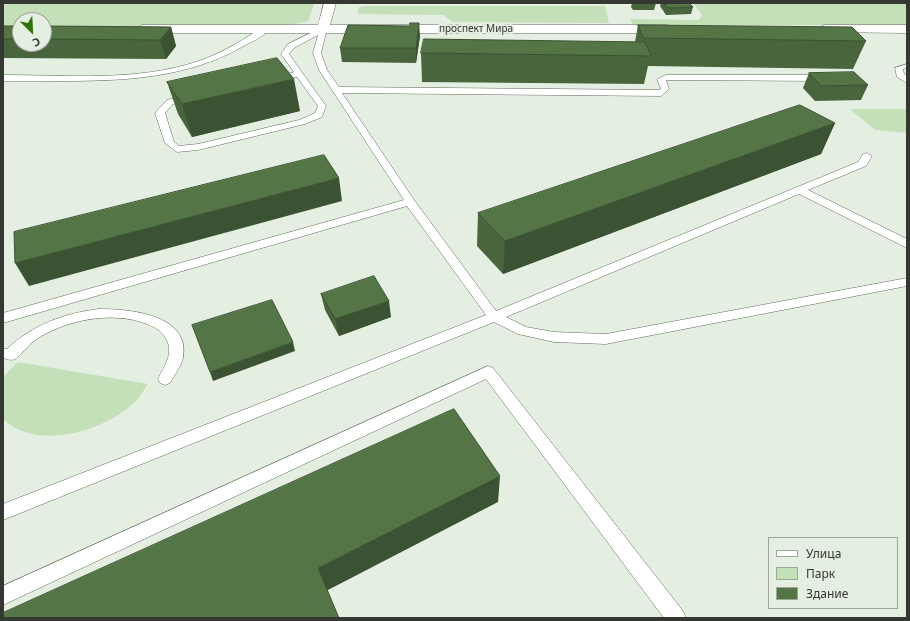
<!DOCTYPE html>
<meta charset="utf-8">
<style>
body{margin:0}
#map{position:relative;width:910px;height:621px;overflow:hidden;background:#e4eee1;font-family:"Noto Sans",sans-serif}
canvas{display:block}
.frame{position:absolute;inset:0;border:4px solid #343732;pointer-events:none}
.legend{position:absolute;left:768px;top:537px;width:130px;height:72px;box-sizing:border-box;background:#e4eee1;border:1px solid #9ea59b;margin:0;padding:5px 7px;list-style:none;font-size:12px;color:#343732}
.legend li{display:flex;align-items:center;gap:8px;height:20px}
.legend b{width:20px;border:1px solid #9ea59b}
.north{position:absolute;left:12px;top:12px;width:40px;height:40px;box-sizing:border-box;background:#e4eee1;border:1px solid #9ea59b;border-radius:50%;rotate:156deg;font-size:11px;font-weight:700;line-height:16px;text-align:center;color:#343732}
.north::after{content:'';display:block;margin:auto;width:14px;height:18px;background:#317108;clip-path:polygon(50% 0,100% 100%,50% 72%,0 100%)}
</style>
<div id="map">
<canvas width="910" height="621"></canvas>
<div class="frame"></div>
<ul class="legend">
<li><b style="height:5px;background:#fff"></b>Улица</li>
<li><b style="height:11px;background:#c3e0b8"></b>Парк</li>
<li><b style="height:11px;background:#547647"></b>Здание</li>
</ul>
<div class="north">С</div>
</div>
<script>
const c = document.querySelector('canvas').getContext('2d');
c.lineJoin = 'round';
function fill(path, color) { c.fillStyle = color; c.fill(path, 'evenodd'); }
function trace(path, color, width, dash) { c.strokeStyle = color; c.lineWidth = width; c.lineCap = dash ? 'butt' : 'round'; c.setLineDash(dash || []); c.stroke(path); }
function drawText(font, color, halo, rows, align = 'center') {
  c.font = font + ' "Noto Sans",sans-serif'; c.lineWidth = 4; c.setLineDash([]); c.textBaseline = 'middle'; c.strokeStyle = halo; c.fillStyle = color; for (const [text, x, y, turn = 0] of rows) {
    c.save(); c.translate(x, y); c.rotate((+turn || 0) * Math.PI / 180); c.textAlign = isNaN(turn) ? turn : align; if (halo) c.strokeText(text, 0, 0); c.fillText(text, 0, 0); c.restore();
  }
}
fill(new Path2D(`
 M3 4H314L308 21 289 25 44 27V20H20V27H3Z
 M694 4H907V25H633L630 19 699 20 702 15Z
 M365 6H605L609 23 453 22 443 15 360 14 357 13 359 7Z
 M850 109H907V133L875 130Z
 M18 362 148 384C144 389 141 396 136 401 106 431 37 452 3 419V377Z`), '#c3e0b8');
const lane = new Path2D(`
 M263 27 270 29C263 37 251 42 242 47 170 88 83 80 3 81V75C67 75 137 82 199 61 222 53 243 40 263 27Z
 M323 27 327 29 321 53 327 70 339 87 659 90 661 89 657 79 666 75H824L828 78 824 81 667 80H666L669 89 661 96 342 93 414 200 496 311 858 162 863 154 867 153 872 156 866 166 808 190 907 239V248L799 194 506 317 526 327 554 332 606 334 907 278V286L606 344 554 342 518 334 494 322 3 520V504L486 315 407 206 3 323V313L404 200 319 70 313 53 318 35 294 48 289 54 326 106 322 117 305 124 198 150 177 152 165 143 155 113 167 100 170 99 191 95 195 98 194 100 173 104 165 113 174 142 179 146 198 144 299 120 315 113 318 106 297 77 275 82 271 79 294 72 281 54 288 44Z
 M907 64V68L903 69 904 74 907 76V83L897 77 895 68Z
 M99 309C129 309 191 314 183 358 181 367 174 375 170 383L165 385 160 383 158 379C165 365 175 352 165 337 159 327 145 323 134 320 100 313 63 322 35 340 28 345 22 354 15 359 11 361 7 359 3 358V348L7 349C32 325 65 313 99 309Z
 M488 366 493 368 683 611 686 618H664L486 379 3 605V586Z`);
const secondary = new Path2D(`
 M324 3H336L330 25H668L674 29 668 33H142L136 29 142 25H318Z
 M824 25H907V33L820 32 818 29Z`);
trace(lane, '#61695e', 1);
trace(secondary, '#61695e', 1);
fill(lane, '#fff');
fill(secondary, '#fff');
fill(new Path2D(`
 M632 3H656L654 10H633L631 7Z
 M661 3H689L693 7 691 14 666 15 660 6Z
 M638 25 866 41 853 69 648 66 644 84 422 82 421 53 635 42Z
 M3 26H20V44H44V26L171 27 176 46 166 59 3 58Z
 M410 26 420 36 416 63 342 62 340 48Z
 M809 73 868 85 861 100 815 101 803 88Z
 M167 82 300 111 192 137 178 114Z
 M835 123 821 154 503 274 477 246 478 213Z
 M321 294 391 317 339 336 325 310Z`), '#48653d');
fill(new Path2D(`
 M419 23 420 36 416 63V48Z
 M171 27 176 46 166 59 160 40Z
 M294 79 300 111 192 137 182 104Z
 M835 123 821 154 503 274 505 241Z
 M339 178 342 201 29 286 15 263Z
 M389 301 391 317 339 336 335 319Z
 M293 342 295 351 213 381 210 372Z
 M500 476 498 502 326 591 318 568Z`), '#3b5332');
const building = new Path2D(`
 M664 3H689L693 7 668 8Z
 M410 23H419L416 48H340L348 25 410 26Z
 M638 25 852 27 866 41 644 38Z
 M3 26H20V39H3Z
 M44 26 171 27 160 40 44 39Z
 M424 39 645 42 651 56 421 53Z
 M277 58 294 79 182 104 167 82Z
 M854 72 868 85 821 86 809 73Z
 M800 105 835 123 505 241 478 213Z
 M324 155 339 178 15 263 14 232Z
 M374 276 389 301 335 319 321 294Z
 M272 300 293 342 210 372 192 325Z
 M454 409 500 476 318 568 339 618H3V613Z`);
fill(building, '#547647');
trace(building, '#3b5332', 1);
drawText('10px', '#343732', '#e4eee1', [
 ["проспект Мира",476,29]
]);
</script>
